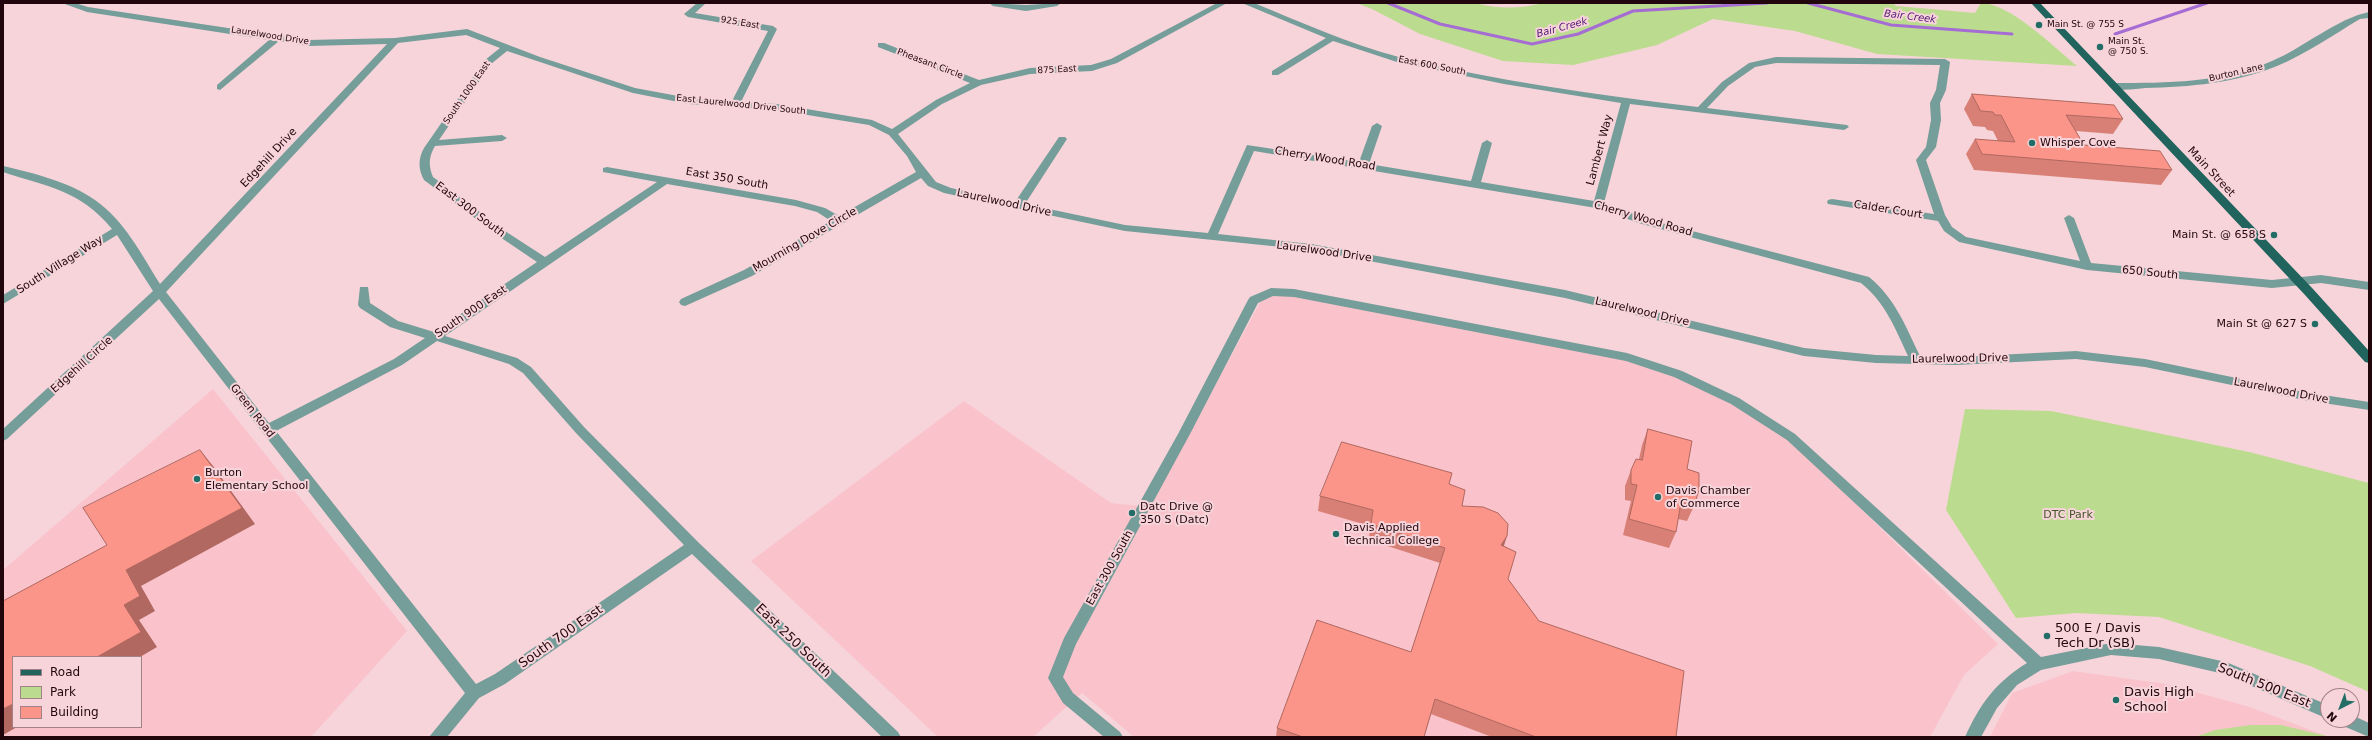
<!DOCTYPE html>
<style>
body{margin:0}
#map{position:relative;width:2372px;height:740px;overflow:hidden;background:#f7d4da;font-family:"DejaVu Sans",sans-serif}
canvas{display:block}
.frame{position:absolute;inset:0;border:4px solid #22060d;pointer-events:none}
.legend{position:absolute;left:12px;top:656px;width:130px;height:72px;box-sizing:border-box;background:#f7d4da;border:1px solid #a28288;margin:0;padding:5px 7px;list-style:none;font-size:12px;color:#22060d}
.legend li{display:flex;align-items:center;gap:8px;height:20px}
.legend b{width:20px;border:1px solid #a28288}
.north{position:absolute;left:2320px;top:688px;width:40px;height:40px;box-sizing:border-box;background:#f7d4da;border:1px solid #a28288;border-radius:50%;rotate:222deg;font-size:11px;font-weight:700;line-height:16px;text-align:center;color:#22060d}
.north::after{content:'';display:block;margin:auto;width:14px;height:18px;background:#236d67;clip-path:polygon(50% 0,100% 100%,50% 72%,0 100%)}
</style>
<div id="map">
<canvas width="2372" height="740"></canvas>
<div class="frame"></div>
<ul class="legend">
<li><b style="height:5px;background:#21635d"></b>Road</li>
<li><b style="height:11px;background:#bbdc8e"></b>Park</li>
<li><b style="height:11px;background:#fb9589"></b>Building</li>
</ul>
<div class="north">N</div>
</div>
<script>
const c = document.querySelector('canvas').getContext('2d');
c.lineJoin = 'round';
function fill(path, color) { c.fillStyle = color; c.fill(path, 'evenodd'); }
function trace(path, color, width, dash) { c.strokeStyle = color; c.lineWidth = width; c.lineCap = dash ? 'butt' : 'round'; c.setLineDash(dash || []); c.stroke(path); }
function drawText(font, color, halo, rows, align = 'center') {
  c.font = font + ' "DejaVu Sans",sans-serif'; c.lineWidth = 4; c.setLineDash([]); c.textBaseline = 'middle'; c.strokeStyle = halo; c.fillStyle = color; for (const [text, x, y, turn = 0] of rows) {
    c.save(); c.translate(x, y); c.rotate((+turn || 0) * Math.PI / 180); c.textAlign = isNaN(turn) ? turn : align; if (halo) c.strokeText(text, 0, 0); c.fillText(text, 0, 0); c.restore();
  }
}
fill(new Path2D(`
 M1276 293 1526 338 1669 370 1728 400 1795 444 1998 644 1964 675 1930 737H1134L1082 693 1033 737H938L751 561 964 401 1111 503 1149 507 1262 299Z
 M213 389 407 631 311 737H3V570ZM13 657H141V727H13Z
 M2073 671 2166 684 2250 707 2329 737H1990L2012 693Z`), '#fac3cc');
fill(new Path2D(`
 M1356 3H1475C1498 9 1520 9 1543 3H1893L1896 6 1975 13 1981 3C2010 3 2054 47 2077 66L1877 54 1795 31 1713 19 1657 45 1573 65 1503 61 1420 34 1372 9Z
 M1965 409 2051 411 2249 452 2369 483V692L2310 666 2159 617 2076 613 2016 618 1946 510Z
 M2251 725H2281L2331 737H2195L2215 730Z`), '#bbdc8e');
trace(new Path2D(`
 M1388 3 1440 24 1532 44 1578 34 1633 11 1767 3
 M1808 3 1891 25 2012 34
 M2115 34 2207 3`), '#a56dd4', 3);
fill(new Path2D(`
 M62 3H75L88 7 308 40 395 38 467 29 540 57 635 88 689 98 732 101 768 31 688 17 684 14 697 3H706L695 13 773 26 777 29 741 102 777 104 872 120 892 129 936 100 970 83 878 47V43H884L979 80 1030 68 1091 65 1111 59 1217 3H1227L1117 63 1092 71 1030 74 981 85 942 104 898 134 936 182 951 188 1015 202 1059 137H1065L1067 139 1025 204 1125 225 1208 233 1247 145 1359 162 1372 126 1377 123 1382 126 1369 164 1471 181 1482 143 1487 140 1492 143 1481 182 1594 201 1621 103 1504 84 1397 62 1333 41 1278 75H1272V71L1326 38 1242 3H1254C1301 22 1349 44 1399 57 1496 81 1598 95 1698 107L1722 82 1749 63 1776 57 1945 59 1950 62 1946 90 1940 103 1941 120 1936 147 1926 160 1945 215 1952 227 1966 237 2080 261 2064 218 2069 215 2074 218 2091 263 2272 280 2321 275 2369 282V290L2321 283 2272 288 2087 270 1959 242 1944 231 1938 221 1828 204 1827 202 1828 200 1832 199 1934 214 1916 160 1926 147 1931 120 1930 103 1936 90 1940 65 1776 63 1755 67 1728 86 1707 108 1847 125 1849 127 1844 130 1630 104 1604 203 1650 220 1869 277C1895 298 1906 327 1920 356L1956 357 2076 351 2145 359 2304 392 2369 402V410L2304 400 2145 367 2076 359 1956 365 1876 363 1804 356 1565 298 1311 250 1125 231 944 193 928 186 921 178 752 276 685 306 681 305 679 302 681 299 744 270 831 221 817 212 795 206 667 184 445 336 517 358 531 367 584 427 698 542 898 732 901 737H882L692 554 505 684 479 698 447 737H429L465 693 159 299 7 439 3 441V429L153 291 117 235 3 304V295L112 229C80 190 48 187 3 172V166C33 173 70 182 95 200 124 220 142 255 160 284L387 44 308 46 279 41 220 90 217 89V85L269 40 87 12ZM466 35 500 48 485 60 424 148C418 159 418 169 424 180L500 237 537 262 434 332 398 321 370 303 368 287H360L358 305 360 308 390 327 425 338 394 359 269 423 166 292 398 43ZM507 51 633 93 689 104 777 110 869 125 889 135 907 156 916 172 839 216 825 208 796 200 607 167 603 168V172L657 182 545 257 508 233 433 177C428 165 429 156 435 146L502 141 507 138 502 135 439 140 491 64ZM1254 151 1596 208 1642 224 1861 283C1885 302 1895 328 1908 356L1876 355 1804 348 1565 290 1311 244 1218 234ZM437 341 509 364 523 373 576 433 684 545 495 674 476 684 276 431 402 365Z
 M989 3 1026 5 1061 3 1057 6 1026 11 993 6Z
 M2369 12V18L2360 19C2333 35 2306 54 2277 66 2236 83 2189 87 2145 88 2136 89 2115 92 2109 86L2114 83C2166 83 2224 83 2272 61 2303 48 2338 18 2369 12Z
 M1271 288 1294 289 1627 353 1682 371 1739 398 1795 434 2041 657 2111 643 2159 647 2226 662 2328 705V719L2224 674 2159 659 2111 655 2041 670 2017 685 1997 708 1981 737H1965C1980 704 1996 682 2027 663L1787 440 1731 404 1674 377 1626 361 1294 297 1273 296 1258 303 1190 434 1076 644 1063 677 1073 693 1120 732 1123 737H1104L1063 703 1048 678 1064 638 1178 434 1248 300 1250 297Z
 M2352 715 2369 723V737L2341 725 2338 720H2352Z`), '#759d99');
fill(new Path2D(`
 M2031 3H2040L2313 289 2369 351V363L2365 362 2305 295Z`), '#21635d');
fill(new Path2D(`
 M1972 94 2123 119 2113 134 2076 131 2084 145 2172 170 2161 185 1974 170 1966 154 1975 139 1998 141 1993 131 1987 130 1985 127 1973 126 1964 109Z
 M1648 429 1687 469 1694 506 1687 521 1678 519 1676 532 1669 548 1623 535 1631 501 1625 500V486L1631 470 1639 459 1642 445Z
 M1450 484 1462 506 1504 547 1508 579 1539 621 1676 737H1492L1431 714 1424 737H1276L1277 728 1411 652 1440 563 1369 540 1370 526 1318 511 1320 496Z`), '#d88076');
fill(new Path2D(`
 M200 450 213 466 255 524 141 586 155 611 139 620 157 647 140 657H97L124 605 126 570Z
 M1507 536 1502 552 1501 545Z
 M13 704V727H17L3 735V709Z`), '#b06860');
const building = new Path2D(`
 M1972 94 2114 105 2123 119 2066 115 2084 145 2160 151 2172 170 1982 154 1975 139 2015 142 2001 115H1995L1993 112 1981 111Z
 M1648 429 1692 441 1687 469 1699 473V490L1694 506 1681 502 1676 532 1629 519 1637 485 1631 484V470L1636 459 1642 460Z
 M1342 442 1452 473 1449 484 1465 490 1462 506 1483 507 1498 513 1508 524 1507 536 1501 545 1516 552 1508 579 1539 621 1684 671 1676 737H1536L1435 699 1424 737H1303L1277 728 1317 620 1411 652 1445 548 1371 524 1373 510 1320 496Z
 M200 450 242 508 126 570 140 596 124 605 141 632 97 657H13V704L3 709V601L107 545 83 508Z`);
fill(building, '#fb9589');
trace(building, '#b06860', 1);
for (const [x, y, r, color] of [
 [2039,25,4,"#236d67"],
 [2100,47,4,"#236d67"],
 [2032,143,4,"#236d67"],
 [2274,235,4,"#236d67"],
 [2315,324,4,"#236d67"],
 [197,479,4,"#236d67"],
 [1658,497,4,"#236d67"],
 [1132,513,4,"#236d67"],
 [1336,534,4,"#236d67"],
 [2047,636,4,"#236d67"],
 [2116,700,4,"#236d67"]
]) { const dot = new Path2D(); dot.arc(x, y, r, 0, 2 * Math.PI); c.fillStyle = color; c.fill(dot); trace(dot, '#f7d4da', 1.5); }
drawText('9px', '#22060d', '#f7d4da', [
 ["925 East",740,23,10],
 ["Laurelwood Drive",270,36,9],
 ["Pheasant Circle",930,64,21],
 ["East 600 South",1432,66,11],
 ["875 East",1057,70,-3],
 ["Burton Lane",2236,73,-13],
 ["South 1000 East",467,93,-55],
 ["East Laurelwood Drive South",741,105,6]
]);
drawText('9px', '#22060d', '#f7d4da', [
 ["Main St. @ 755 S",2047,25],
 ["Main St.",2108,42],
 ["@ 750 S.",2108,52]
], 'left');
drawText('italic 10px', '#501875', '#f7d4da', [
 ["Bair Creek",1910,17,7],
 ["Bair Creek",1562,28,-15]
]);
drawText('11px', '#22060d', '#f7d4da', [
 ["Whisper Cove",2040,143],
 ["Main St. @ 658 S",2266,235,"right"],
 ["Main St @ 627 S",2307,324,"right"],
 ["Burton",205,473],
 ["Elementary School",205,486],
 ["Davis Chamber",1666,491],
 ["of Commerce",1666,504],
 ["Datc Drive @",1140,507],
 ["350 S (Datc)",1140,520],
 ["Davis Applied",1344,528],
 ["Technical College",1344,541]
], 'left');
drawText('11px', '#22060d', '#f7d4da', [
 ["Lambert Way",1600,150,-75],
 ["Edgehill Drive",269,158,-47],
 ["Cherry Wood Road",1325,159,9],
 ["Main Street",2211,172,47],
 ["East 350 South",727,179,10],
 ["Laurelwood Drive",1004,203,12],
 ["East 300 South",470,210,37],
 ["Calder Court",1888,210,9],
 ["Cherry Wood Road",1643,219,16],
 ["Mourning Dove Circle",805,240,-30],
 ["Laurelwood Drive",1324,252,8],
 ["South Village Way",60,265,-32],
 ["650 South",2150,273,6],
 ["South 900 East",471,312,-34],
 ["Laurelwood Drive",1642,312,13],
 ["Laurelwood Drive",1960,359,-1],
 ["Edgehill Circle",82,365,-42],
 ["Laurelwood Drive",2281,391,11],
 ["Green Road",252,411,52],
 ["East 300 South",1110,568,-61]
]);
drawText('11px', '#425526', '#f7d4da', [
 ["DTC Park",2068,515]
]);
drawText('13px', '#22060d', '#f7d4da', [
 ["500 E / Davis",2055,629],
 ["Tech Dr (SB)",2055,644],
 ["Davis High",2124,693],
 ["School",2124,708]
], 'left');
drawText('13px', '#22060d', '#f7d4da', [
 ["South 700 East",561,637,-35],
 ["East 250 South",793,641,44],
 ["South 500 East",2264,686,22]
]);
</script>
